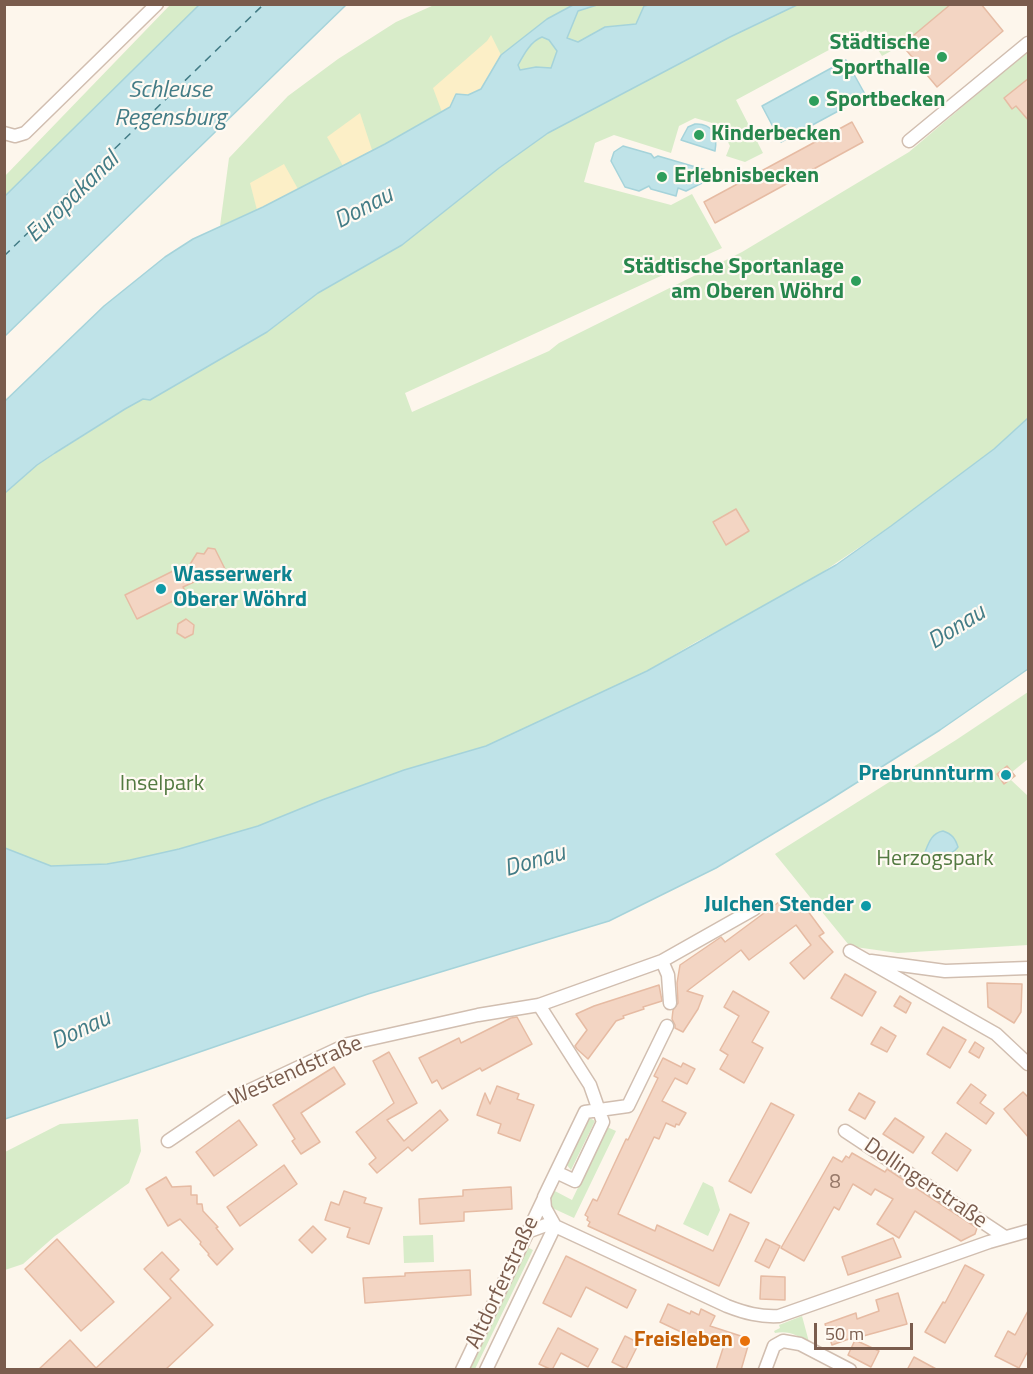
<!DOCTYPE html>
<meta charset="utf-8">
<style>
body{margin:0}
#map{position:relative;width:1033px;height:1374px;overflow:hidden;background:#fdf6ec;font-family:"Titillium Web",sans-serif}
canvas{display:block}
.frame{position:absolute;inset:0;border:6px solid #7a5c4d;pointer-events:none}
.scale{position:absolute;left:814px;top:1323px;width:99px;height:27px;box-sizing:border-box;border:3px solid #7a5c4d;border-top:0;padding-left:8px;font-size:18px;line-height:21px;white-space:nowrap;color:#7a5c4d;-webkit-text-stroke:4px #fffaf3;paint-order:stroke}
</style>
<div id="map">
<canvas width="1033" height="1374"></canvas>
<div class="frame"></div>
<div class="scale">50 m</div>
</div>
<script>
const c = document.querySelector('canvas').getContext('2d');
c.lineJoin = 'round';
function fill(path, color) { c.fillStyle = color; c.fill(path, 'evenodd'); }
function trace(path, color, width, dash) { c.strokeStyle = color; c.lineWidth = width; c.lineCap = dash ? 'butt' : 'round'; c.setLineDash(dash || []); c.stroke(path); }
function drawText(font, color, halo, rows, align = 'center') {
  c.font = font + ' "Titillium Web",sans-serif'; c.lineWidth = 4.5; c.setLineDash([]); c.textBaseline = 'middle'; c.strokeStyle = halo; c.fillStyle = color; for (const [text, x, y, turn = 0] of rows) {
    c.save(); c.translate(x, y); c.rotate((+turn || 0) * Math.PI / 180); c.textAlign = isNaN(turn) ? turn : align; if (halo) c.strokeText(text, 0, 0); c.fillText(text, 0, 0); c.restore();
  }
}
fill(new Path2D(`
 M170 5H200L5 196 4 177Z
 M434 5H573L558 13 489 73 481 89 385 144 263 207 220 226 229 158 288 96 338 59 396 22Z
 M597 5H649L644 6 636 24 605 27 578 42 567 38 578 11Z
 M797 5H951L902 45 882 56 866 30 736 100 763 153 745 162 726 156 730 146 719 125 695 118 679 126 671 153 614 135 595 143 584 182 671 205 692 194 722 248 405 393 412 412 549 351 559 343 742 252 909 152 1028 51V418L994 449 891 526 793 592 696 642 647 671 486 746 404 770 322 800 258 826 179 849 130 860 107 864 51 866 5 848 4 493 37 465 125 409 267 332 318 293 402 245 499 168 548 133 730 37Z
 M542 37 549 40 557 51 551 68 536 67 520 71 518 65C524 54 531 41 542 37Z
 M1028 692V759L1012 772 1016 776 1011 780 1028 796V945L898 953 855 947 848 944 775 854 956 740Z
 M588 1117 595 1121 571 1170 566 1164Z
 M138 1119 141 1151 129 1183 55 1236 23 1264 5 1270V1152L60 1124Z
 M607 1127 616 1131 574 1218 548 1206V1200L553 1190 572 1200Z
 M703 1182 713 1187 720 1210 708 1236 683 1224Z
 M433 1235 434 1262 404 1263 403 1236Z
 M527 1247 533 1250 475 1369 469 1370Z
 M802 1316 809 1342C798 1336 789 1330 775 1333L774 1331 780 1328 779 1325Z`), '#d8ecc9');
fill(new Path2D(`
 M491 35 501 55 481 89 442 112 433 88 487 41Z
 M360 113 372 150 343 166 327 137Z
 M284 164 298 189 257 210 250 183Z`), '#fcefc7');
const water = new Path2D(`
 M200 4 346 5 5 336V196Z
 M573 5H597L578 11 567 38 578 42 605 27 636 24 644 6 649 5H797L730 37 548 133 499 168 402 245 318 293 267 332 150 400 143 399 125 409 55 453 37 465 5 493V401L104 306 165 257 193 239 263 207 385 144 450 107 456 94 468 95 481 89 501 55 547 19ZM542 37 549 40 557 51 551 68 536 67 520 70 518 65C524 54 531 41 542 37Z
 M846 60 866 96 781 142 762 106Z
 M695 124C712 123 718 135 715 151L681 140 688 127Z
 M623 146 651 154 654 158 658 156 706 170 702 183 686 191 678 188 676 196 651 189 649 186 639 191 625 187 611 161 614 152Z
 M1028 418V669L940 730 826 802 716 868 609 921 368 994 5 1119V848L51 866 107 864 130 860 179 849 258 826 322 800 404 770 486 746 647 671 836 565 891 526 994 449Z
 M943 831C952 834 955 838 958 847 950 858 936 857 925 852 929 842 932 833 943 831Z`);
fill(water, '#bfe3e8');
trace(water, '#a5d3da', 1.5);
trace(new Path2D(`
 M4 256 264 4`), '#437c86', 1.5, [8, 6]);
const building = new Path2D(`
 M951 4H981L1003 31 937 87 902 45Z
 M1029 78V121L1016 106 1012 109 1004 98Z
 M852 122 863 142 715 223 704 202Z
 M736 509 749 531 726 545 713 522Z
 M208 548 215 549 226 571 221 578 215 577 211 582 196 581 183 587 187 594 137 619 125 595 175 570 176 572 189 566 197 553 204 554Z
 M186 619 194 625 193 634 185 638 177 633 178 624Z
 M1007 766 1015 776 1004 784 997 774Z
 M799 899 824 933 819 936 833 952 804 979 790 963 811 945 796 925 749 960 741 950 687 991 703 996 698 1009 683 1032 675 1028V1025L672 1019 673 1010 678 1003 677 983 680 965 721 937 725 942 779 902 785 910Z
 M845 974 876 992 862 1016 831 998Z
 M987 983 1022 984 1021 1012 1014 1023 988 1007Z
 M659 985 662 1001 643 1007 644 1009 623 1016 624 1018 616 1021 588 1059 577 1049 575 1046 587 1030 576 1014 594 1006Z
 M733 991 769 1012 752 1042 763 1048 744 1083 720 1069 728 1055 720 1050 739 1016 724 1007Z
 M900 996 911 1003 906 1013 894 1006Z
 M517 1017 532 1044 482 1071 480 1068 442 1089 437 1080 432 1083 419 1058 459 1038 461 1043 511 1018Z
 M881 1027 896 1036 887 1052 871 1044Z
 M943 1027 966 1040 950 1068 927 1054Z
 M975 1042 984 1048 979 1058 969 1052Z
 M389 1052 417 1103 387 1120 404 1141 440 1110 448 1120 412 1151 408 1147 377 1173 369 1164 376 1158 356 1132 394 1103 373 1061Z
 M663 1058 681 1067 683 1063 695 1069 687 1084 675 1078 662 1101 686 1113 679 1125 676 1124 675 1127 666 1123 659 1139 654 1137 618 1214 655 1231 657 1225 713 1251 730 1214 749 1223 719 1286 588 1226 590 1222 587 1220 588 1217 585 1215 593 1199 597 1201 626 1139 628 1140 658 1078 654 1076Z
 M334 1067 345 1084 301 1113 320 1142 301 1154 292 1141 295 1139 273 1105Z
 M971 1084 986 1095 980 1103 994 1113 986 1124 957 1103Z
 M497 1086 519 1094 517 1099 534 1105 520 1141 498 1133 501 1124 477 1115 485 1093 490 1104Z
 M1023 1092 1029 1098V1138L1004 1109Z
 M859 1093 875 1102 865 1119 849 1110Z
 M771 1103 794 1115 751 1193 729 1181Z
 M895 1118 924 1137 913 1153 883 1134Z
 M239 1120 257 1145 214 1176 196 1152Z
 M946 1133 971 1150 957 1171 932 1153Z
 M852 1153 885 1172 887 1169 977 1228 975 1234 961 1241 915 1211 899 1238 877 1224 893 1199 875 1189 871 1195 853 1184 839 1210 834 1207 804 1261 781 1248 833 1157 842 1162 846 1156 849 1158Z
 M284 1165 297 1184 240 1226 227 1207Z
 M166 1177 172 1187 191 1186V1195H197V1204H202L203 1211 218 1227 216 1228 233 1249 217 1265 208 1255 209 1254 200 1244 201 1242 180 1219 168 1226 146 1189Z
 M511 1187 512 1209 464 1212V1221L420 1224 419 1199 463 1196V1190Z
 M344 1191 366 1198 364 1203 382 1208 369 1244 347 1237 350 1228 325 1220 331 1202 339 1205Z
 M313 1226 326 1239 312 1253 299 1240Z
 M893 1238 901 1257 848 1275 842 1257Z
 M57 1239 114 1302 81 1331 25 1269Z
 M766 1239 780 1246 769 1268 755 1261Z
 M162 1252 179 1270 170 1279 213 1325 165 1370H38L70 1340 96 1368 171 1298 144 1269Z
 M566 1256 636 1290 627 1308 586 1287 571 1317 543 1303Z
 M965 1265 984 1275 945 1343 925 1332 943 1302 945 1303Z
 M470 1270 471 1295 365 1303 363 1278 405 1276V1273Z
 M761 1276 785 1277V1300L760 1299Z
 M898 1293 907 1324 856 1338 857 1336 832 1345 825 1324 856 1313 857 1319 879 1311 876 1300Z
 M668 1304 690 1314 691 1311 699 1315 701 1309 715 1316 710 1326 750 1339 741 1370H716L725 1342 705 1336 702 1342 660 1322Z
 M1029 1309V1349L1019 1368 995 1356 1008 1331 1015 1335Z
 M558 1328 598 1349 588 1367 561 1353 552 1370 539 1364Z
 M625 1336 639 1343 626 1369 612 1362Z
 M855 1340 879 1351 871 1367 848 1355Z
 M914 1357 938 1370H907Z`);
fill(building, '#f3d5c3');
trace(building, '#e6bba3', 1.5);
const minor = new Path2D(`
 M4 133 15 136 25 133 157 4
 M909 141 1028 43
 M850 951 996 1034 1028 1064
 M662 961 668 975 670 1003
 M871 961 945 971 1028 968
 M539 1005 590 1085 603 1122 575 1181 556 1172
 M845 1131 1005 1237
 M168 1141 227 1101 348 1044 478 1015 539 1005 662 961 754 909
 M555 1226 545 1208 544 1197 585 1112 628 1106 667 1026
 M527 1232 546 1225 555 1226 727 1306C745 1313 760 1317 779 1316L989 1242 1028 1231
 M462 1370 544 1198
 M486 1370 555 1226
 M765 1370 774 1346 783 1341 800 1344 850 1370`);
trace(minor, '#d1beb0', 15);
trace(minor, '#fff', 12);
for (const [x, y, r, color] of [
 [942,57,6,"#2e9e5b"],
 [814,101,6,"#2e9e5b"],
 [699,135,6,"#2e9e5b"],
 [662,177,6,"#2e9e5b"],
 [856,281,6,"#2e9e5b"],
 [161,589,6,"#0f9aa8"],
 [1006,775,6,"#0f9aa8"],
 [866,906,6,"#0f9aa8"],
 [745,1341,6,"#e8710a"]
]) { const dot = new Path2D(); dot.arc(x, y, r, 0, 2 * Math.PI); c.fillStyle = color; c.fill(dot); trace(dot, '#fffaf3', 2); }
drawText('20px', '#987a6a', null, [
 ["8",835,1183]
]);
drawText('bold 22px', '#27864d', '#fffaf3', [
 ["Städtische",930,44,"right"],
 ["Sporthalle",930,69,"right"],
 ["Sportbecken",826,101],
 ["Kinderbecken",711,135],
 ["Erlebnisbecken",674,177],
 ["Städtische Sportanlage",844,268,"right"],
 ["am Oberen Wöhrd",844,293,"right"]
], 'left');
drawText('bold 22px', '#0d838f', '#fffaf3', [
 ["Wasserwerk",173,576,"left"],
 ["Oberer Wöhrd",173,601,"left"],
 ["Prebrunnturm",994,775],
 ["Julchen Stender",854,906]
], 'right');
drawText('22px', '#537a41', '#fffaf3', [
 ["Inselpark",162,785],
 ["Herzogspark",935,860]
]);
drawText('22px', '#7a5c4d', '#fffaf3', [
 ["Westendstraße",296,1072,-24],
 ["Dollingerstraße",925,1184,34],
 ["Altdorferstraße",503,1283,-65]
]);
drawText('bold 22px', '#c56008', '#fffaf3', [
 ["Freisleben",733,1341]
], 'right');
drawText('italic 24px', '#437c86', '#fffaf3', [
 ["Schleuse",170,91],
 ["Regensburg",170,119],
 ["Europakanal",73,198,-44],
 ["Donau",364,209,-28],
 ["Donau",957,628,-32],
 ["Donau",535,862,-16],
 ["Donau",81,1031,-25]
]);
</script>
